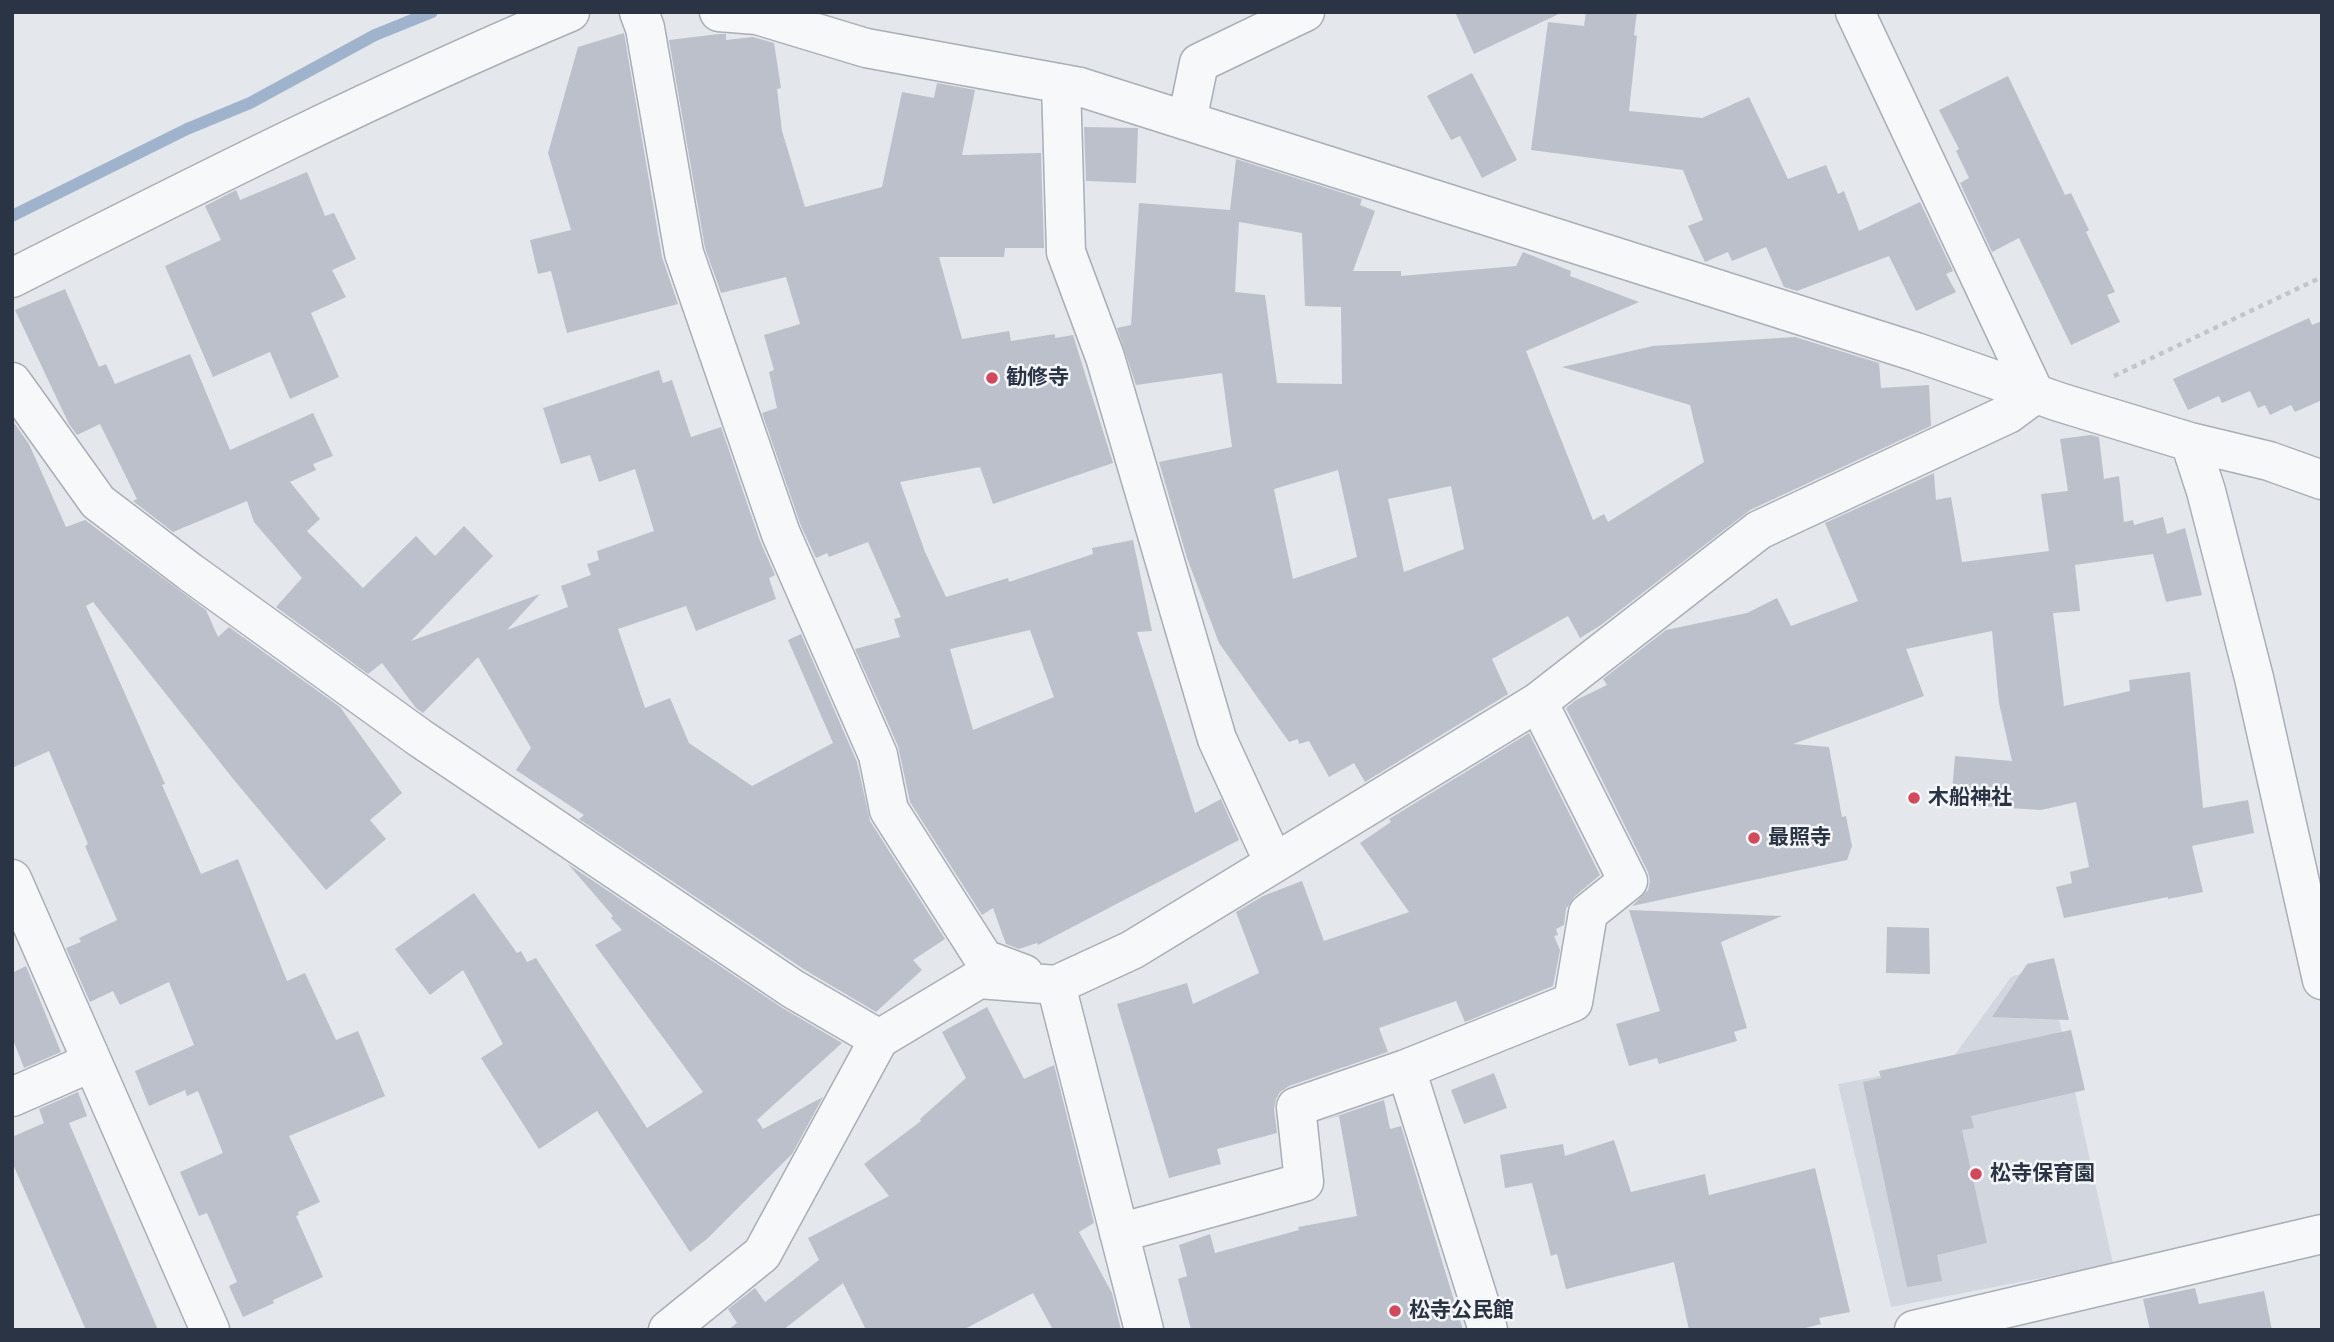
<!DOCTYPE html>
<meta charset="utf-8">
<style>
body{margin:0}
#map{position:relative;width:2334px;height:1342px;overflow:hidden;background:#e4e7ec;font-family:"Fira Sans Condensed",sans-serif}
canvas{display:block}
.frame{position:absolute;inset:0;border:14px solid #2b3445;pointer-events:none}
</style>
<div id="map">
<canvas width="2334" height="1342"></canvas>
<div class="frame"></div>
</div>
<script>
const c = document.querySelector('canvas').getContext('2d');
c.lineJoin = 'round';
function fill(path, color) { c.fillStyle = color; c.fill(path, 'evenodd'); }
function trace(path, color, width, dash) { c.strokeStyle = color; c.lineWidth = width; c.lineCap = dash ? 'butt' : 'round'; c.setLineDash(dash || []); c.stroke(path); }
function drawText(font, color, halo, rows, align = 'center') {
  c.font = font + ' "Fira Sans Condensed","Noto Sans JP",sans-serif'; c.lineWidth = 5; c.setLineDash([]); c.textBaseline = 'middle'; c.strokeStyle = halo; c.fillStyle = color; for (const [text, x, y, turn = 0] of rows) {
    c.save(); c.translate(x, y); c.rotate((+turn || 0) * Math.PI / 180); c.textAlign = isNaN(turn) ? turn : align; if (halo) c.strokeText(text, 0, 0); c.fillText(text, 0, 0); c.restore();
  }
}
fill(new Path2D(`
 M2047 965 2113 1264 1891 1307 1838 1084 1949 1063 2011 977Z`), '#d2d6de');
trace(new Path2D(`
 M12 216 187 129 250 103 375 35 432 12`), '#9fb4cc', 12);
fill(new Path2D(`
 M1455 12H1563L1474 54Z
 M1586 12H1637L1634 35 1637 36 1629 111 1702 118 1749 97 1788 179 1826 165 1838 194 1844 191 1859 231 1920 202 1953 271 1946 274 1956 292 1916 311 1889 256 1797 291 1784 287 1766 247 1732 261 1728 252 1705 262 1688 226 1703 220 1683 170 1531 150 1548 22 1584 26Z
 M624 33 662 257 678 304 567 333 551 271 538 274 530 240 571 230 548 153 578 47Z
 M719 34H726V40L753 37 774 43 781 88 777 89 782 131 805 207 882 187 902 92 934 98 937 83 975 90 962 155 1041 153 1044 248H1005L1004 257H939L962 339 1009 331 1011 341 1055 334V338L1073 335 1113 463 993 504 980 467 900 482 925 552 946 597 1008 578 1009 582 1093 554 1092 548 1133 540 1152 631 1137 632 1195 813 1221 799 1239 840 1038 945 1037 943 1019 949 1006 944 993 908 982 915 910 802 898 746 855 649 900 637 894 619 901 617 868 542 829 557 827 553 816 558 801 526 762 413 777 408 769 372 774 370 764 335 800 324 786 277 721 293 705 248 669 40ZM1030 630 1054 697 973 730 950 649Z
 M1472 73 1517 160 1482 178 1460 136 1451 140 1427 96Z
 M2008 76 2065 195 2071 193 2089 230 2086 232 2115 292 2107 295 2120 322 2071 345 2019 238 1992 252 1960 183 1969 178 1956 151 1959 149 1939 110Z
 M1084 127 1138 128 1136 183 1086 181Z
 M1236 159 1362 199 1360 205 1375 211 1353 271H1401V276L1516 266 1523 252 1571 271 1570 276 1639 302 1526 351 1593 520 1604 514 1608 522 1704 462 1690 405 1562 367 1653 346 1795 337 1879 363 1881 388 1929 385 1931 426 1750 510 1601 625 1580 638 1568 616 1492 659 1508 694 1365 782 1354 763 1329 777 1309 741 1299 744 1298 739 1289 742 1219 643 1187 558 1159 462 1232 447 1222 373 1136 385 1117 328 1131 325 1139 203 1230 210ZM1239 222 1302 233 1305 306 1341 307 1342 384 1277 383 1265 295 1235 292ZM1338 470 1357 557 1293 579 1274 489ZM1451 486 1464 549 1404 572 1388 499Z
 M307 172 325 216 334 213 356 259 332 270 346 297 311 313 339 377 290 399 270 352 213 377 165 266 221 240 205 206 236 190 240 200Z
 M65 289 99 367 106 364 115 384 190 354 230 450 313 413 333 456 313 464 316 470 290 482 320 519 307 531 363 588 416 536 435 556 464 526 493 556 411 641 540 594 507 630 568 607 561 586 591 575 587 564 599 560 597 551 654 531 635 469 599 482 590 455 561 464 543 408 659 370 663 383 672 380 691 437 721 427 760 541 775 575 769 578 776 599 696 631 686 606 618 629 645 708 670 698 689 743 752 786 833 743 788 640 801 634 857 762 870 821 945 939 913 960 922 970 876 1012 805 970 579 819 584 815 516 770 531 748 478 657 423 713 416 708 382 663 368 674 276 607 302 578 254 522 247 501 173 532 133 501 137 499 100 424 77 435 69 424 15 310Z
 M2309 318 2312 325 2322 321V400L2295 412 2291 405 2270 415 2265 405 2258 408 2250 391 2222 403 2219 396 2188 410 2173 379Z
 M12 420 29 444 66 527 85 520 206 610 218 637 229 627 340 707 402 793 370 820 386 839 326 890 234 780 93 602 86 606 165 784 162 785 201 874 238 859 287 981 305 973 336 1040 358 1031 385 1096 289 1136 320 1202 298 1212 299 1215 296 1216 323 1277 273 1300 274 1303 243 1317 229 1286 237 1282 207 1213 199 1216 180 1172 223 1153 198 1091 187 1096 185 1090 149 1106 135 1071 194 1045 169 982 120 1005 113 991 90 1002 66 948 81 942 79 938 117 920 85 846 88 844 49 751 12 768Z
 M2091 435 2099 437 2104 479 2119 476 2124 522 2133 520 2134 525 2163 517 2167 534 2185 528 2202 595 2166 602 2153 554 2075 565 2080 611 2053 613 2064 706 2130 691 2129 680 2190 672 2203 808 2248 800 2254 833 2192 846 2203 892 2168 899V897L2064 918 2056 887 2072 883 2070 872 2089 867 2076 802 2041 810 1951 804 1955 756 2012 761 1999 703 1992 631 1906 649 1924 696 1793 744 1829 747 1842 817 1846 816 1852 846 1847 860 1632 906 1648 890 1650 881 1648 872 1566 708 1576 700 1607 685 1603 679 1666 630 1747 613 1777 598 1791 626 1858 601 1825 523 1934 473 1936 500 1951 497 1962 562 2049 551 2041 494 2068 491 2060 439Z
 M1529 733 1600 875 1574 897 1566 909 1564 925 1556 929 1558 935 1554 936 1560 950 1553 986 1465 1022 1456 1001 1379 1028 1388 1052 1289 1086 1280 1092 1276 1099 1274 1109 1277 1133 1217 1149 1221 1164 1169 1178 1117 1004 1187 983 1193 1004 1259 973 1236 912 1263 896 1302 881 1324 941 1409 912 1360 843 1391 822 1389 819Z
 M568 864 781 1007 842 1043 757 1120 763 1129 823 1097 792 1154 707 1239 690 1252 597 1111 539 1149 481 1058 503 1044 463 970 430 995 395 949 474 893 517 953 521 951 527 962 536 958 647 1128 703 1092 595 945 622 930 611 918 613 916Z
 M1629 910 1782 916 1721 942 1747 1028 1734 1032 1737 1041 1659 1064 1657 1058 1629 1066 1616 1024 1660 1011Z
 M1887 927 1929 928 1930 974 1886 973Z
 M2054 958 2069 1020 1992 1017 2027 964Z
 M26 966 61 1052 24 1068 12 1037V973Z
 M987 1007 1024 1079 1054 1065 1094 1223 1079 1232 1112 1293 1121 1330H1053L1033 1293 963 1330H866L843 1283 783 1330H728L737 1323 728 1309 755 1288 765 1302 819 1260 808 1238 889 1196 864 1164 921 1121 920 1119 966 1078 942 1032Z
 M2071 1030 2085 1090 1971 1116 1974 1128 1962 1130 1987 1243 1937 1255 1942 1281 1907 1287 1863 1082 1881 1078 1879 1071Z
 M1494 1073 1507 1108 1464 1124 1451 1090Z
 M78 1092 87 1116 69 1123 158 1330H86L12 1162V1137L44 1123 39 1109Z
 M1384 1100 1390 1129 1401 1126 1463 1330H1191L1178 1279 1187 1276 1179 1245 1210 1234 1215 1253 1299 1230 1298 1227 1357 1216 1339 1116 1325 1120Z
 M1614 1140 1631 1192 1705 1174 1709 1195 1815 1168 1850 1312 1819 1318 1821 1324 1798 1330H1689L1674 1262 1566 1289 1557 1254 1551 1256 1532 1183 1505 1188 1500 1155 1563 1144 1565 1156Z
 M2195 1288 2199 1304 2264 1291 2272 1330H2150L2143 1299Z`), '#bbc0ca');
const street = new Path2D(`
 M639 12 645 28 684 253 781 534 878 755 889 810 984 959 1024 974
 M719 12 757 15 866 48 1080 87 1916 352 2059 402 2190 442 2269 461 2322 480
 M1855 12 2035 394
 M1061 84 1066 252 1105 357 1217 739 1274 863
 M1187 121 1199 63 1305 12
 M12 278C196 185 380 92 570 12
 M12 382 98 502 190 572 420 738 793 989 879 1039
 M2190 442 2206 491 2254 678 2322 980
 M12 879 210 1330
 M1056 985 1144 1330
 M12 1097 92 1062
 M1119 1233 1304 1182 1296 1107 1406 1069
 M668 1330 762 1254 879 1039 979 979 1056 985 1132 950 1538 702 1759 530 2008 414 2035 394
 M1488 1330 1406 1069 1573 1002 1588 913 1628 881 1538 702
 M1914 1330 2322 1234`);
trace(street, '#a9aeb7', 41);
trace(new Path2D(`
 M2114 376 2322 277`), '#c2c5cb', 4.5, [5, 5]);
trace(street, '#f7f8fa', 38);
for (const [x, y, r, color] of [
 [992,378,7,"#d1495b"],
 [1914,798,7,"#d1495b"],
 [1754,838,7,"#d1495b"],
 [1976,1174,7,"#d1495b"],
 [1395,1311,7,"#d1495b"]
]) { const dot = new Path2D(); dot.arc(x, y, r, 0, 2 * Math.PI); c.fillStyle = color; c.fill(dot); trace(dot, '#f4f6f9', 2.5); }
drawText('bold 21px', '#2b3445', '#f4f6f9', [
 ["勧修寺",1006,378],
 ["木船神社",1928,798],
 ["最照寺",1768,838],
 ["松寺保育園",1990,1174],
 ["松寺公民館",1409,1311]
], 'left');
</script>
